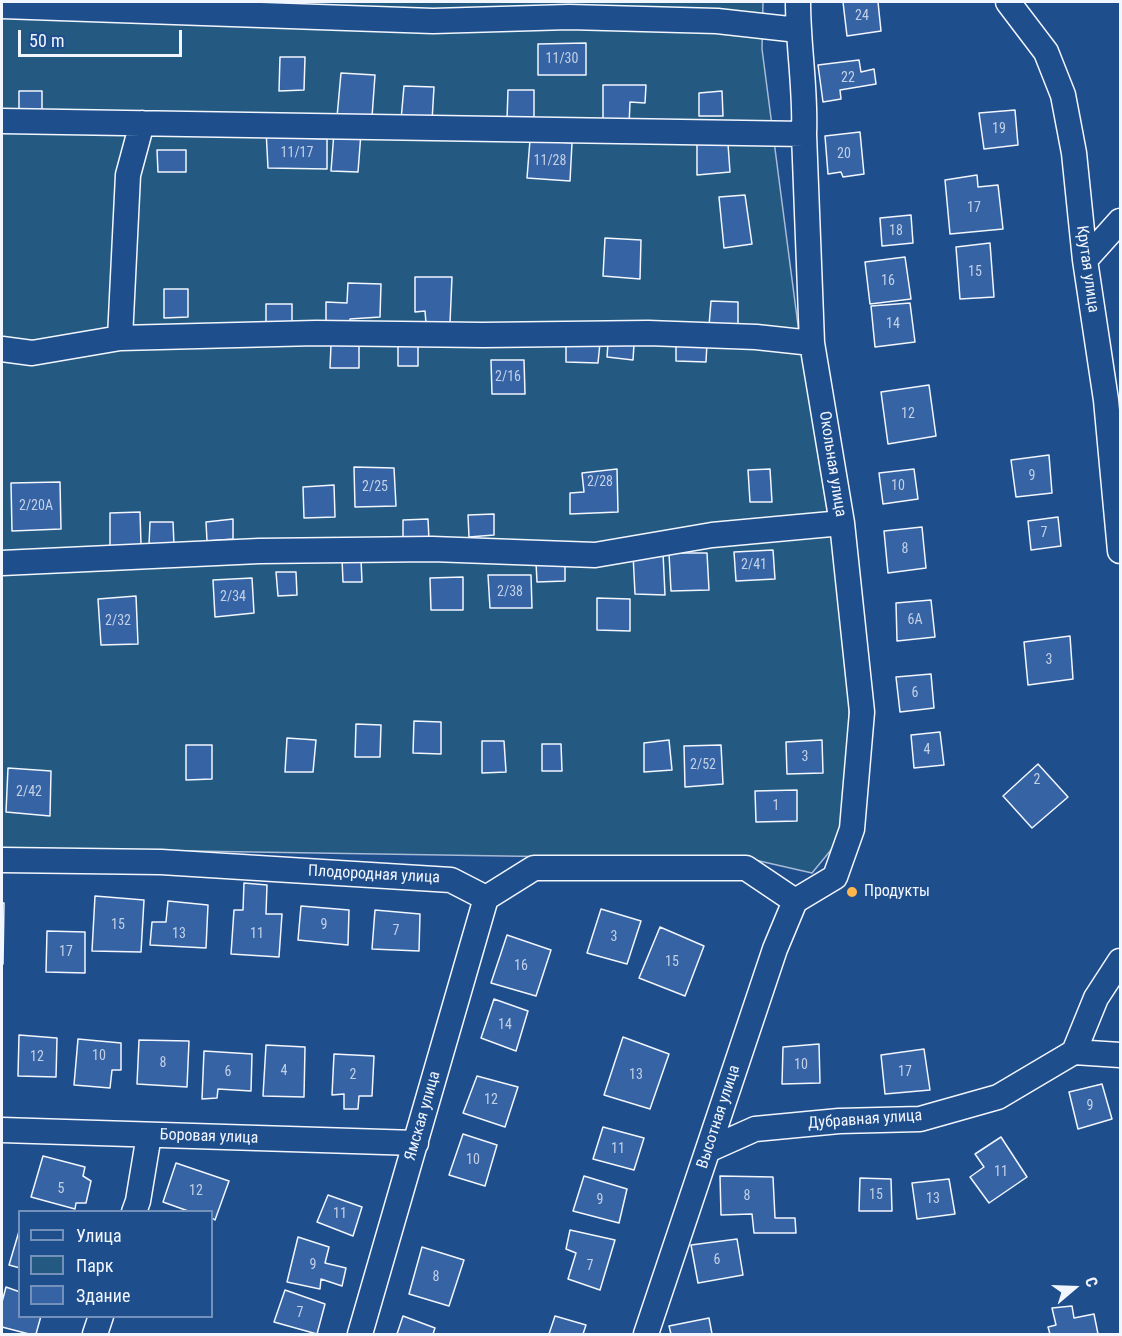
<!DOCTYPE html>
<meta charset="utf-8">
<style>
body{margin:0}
#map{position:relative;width:1122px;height:1336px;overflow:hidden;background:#1f4e8c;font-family:"Roboto Condensed",sans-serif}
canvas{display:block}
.frame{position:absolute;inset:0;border:3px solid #f2f6ff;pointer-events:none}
.legend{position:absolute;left:18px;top:1210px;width:195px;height:108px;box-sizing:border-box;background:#1f4e8c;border:2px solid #7391ba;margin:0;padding:8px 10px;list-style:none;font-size:18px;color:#f2f6ff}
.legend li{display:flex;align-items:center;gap:12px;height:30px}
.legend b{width:30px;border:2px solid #7391ba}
.north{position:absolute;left:1044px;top:1258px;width:60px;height:60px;-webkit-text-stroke:4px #1f4e8c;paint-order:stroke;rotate:71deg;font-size:16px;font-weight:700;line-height:24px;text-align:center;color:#f2f6ff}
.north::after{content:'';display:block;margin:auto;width:21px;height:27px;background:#f2f6ff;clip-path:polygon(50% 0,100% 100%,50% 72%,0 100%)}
.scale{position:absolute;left:18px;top:30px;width:164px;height:27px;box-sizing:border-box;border:3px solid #f2f6ff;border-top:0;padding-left:8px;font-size:18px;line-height:21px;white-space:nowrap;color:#f2f6ff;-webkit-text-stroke:4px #1f4e8c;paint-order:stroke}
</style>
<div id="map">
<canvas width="1122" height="1336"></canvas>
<div class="frame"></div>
<ul class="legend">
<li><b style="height:8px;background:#1f4e8c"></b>Улица</li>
<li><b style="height:16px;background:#245a82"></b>Парк</li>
<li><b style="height:16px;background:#3563a3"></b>Здание</li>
</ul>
<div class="north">С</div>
<div class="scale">50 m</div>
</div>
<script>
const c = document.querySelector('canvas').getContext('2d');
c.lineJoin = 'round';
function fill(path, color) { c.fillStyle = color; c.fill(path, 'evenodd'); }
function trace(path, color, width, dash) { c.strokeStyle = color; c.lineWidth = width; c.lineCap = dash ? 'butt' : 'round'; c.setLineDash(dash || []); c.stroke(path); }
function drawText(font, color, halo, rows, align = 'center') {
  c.font = font + ' "Roboto Condensed",sans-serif'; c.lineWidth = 4.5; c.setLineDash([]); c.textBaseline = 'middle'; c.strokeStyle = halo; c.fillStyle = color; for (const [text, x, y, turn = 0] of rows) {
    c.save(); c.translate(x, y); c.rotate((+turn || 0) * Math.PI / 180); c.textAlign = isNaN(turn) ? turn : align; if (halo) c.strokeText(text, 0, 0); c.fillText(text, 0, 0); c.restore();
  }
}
const green = new Path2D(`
 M2 2H763L762 49 802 356 851 657 845 833 812 873 755 860 2 848Z`);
fill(green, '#245a82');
trace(green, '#a8bbd7', 1.5);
const building = new Path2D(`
 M843 2H878L881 31 847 36Z
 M586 43V75H538V44Z
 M280 57H305L304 90 279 91Z
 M859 60 861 72 874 69 876 84 840 90 841 99 823 102 818 65Z
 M341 73 375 75 372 117H337Z
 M603 85H646L645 103 630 102 629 126H603Z
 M404 86 434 87 432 121 401 120Z
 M508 90H534V121L507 120Z
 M19 91H42V111H19Z
 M722 91 723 116H699V93Z
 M1015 110 1018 145 984 149 979 113Z
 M266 130 299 132V138L327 139V169L268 168Z
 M334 132 361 133 358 172 331 171Z
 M860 132 864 174 843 177 841 172 828 174 825 136Z
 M530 140 572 143 570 181 527 178Z
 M697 144H728L730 172 697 175Z
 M157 150H186V172H158Z
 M977 175 978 187 998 185 1003 229 950 234 945 180Z
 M745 195 752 244 724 248 719 197Z
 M911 215 913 243 882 246 880 218Z
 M605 238 641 240 640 279 603 276Z
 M990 243 994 297 960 299 956 247Z
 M905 257 911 299 870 304 865 262Z
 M415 277H452L450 323H426L425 311 415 312Z
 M348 283 381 284 380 317 350 319 349 327 326 326V302L347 303Z
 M164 289H188V317L164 318Z
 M711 301 738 302V328L709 326Z
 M910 303 915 342 875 347 871 306Z
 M266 304H292V325L266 327Z
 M566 341 600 343 598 363 566 362Z
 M676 341 707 343 706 362 676 361Z
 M608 343 634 344 633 360 607 357Z
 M398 344 418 345V366H398Z
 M331 345H359V368H330Z
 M491 360H524L525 394H492Z
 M929 385 936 436 888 444 881 392Z
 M1049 455 1052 493 1016 497 1011 460Z
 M354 467 394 468 396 506 355 507Z
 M617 469 618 512 570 514V493L584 492 582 473Z
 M770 469 772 502H750L748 470Z
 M914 469 918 499 883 504 879 473Z
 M60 482 61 529 12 531 11 483Z
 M334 485 335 517 304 518 303 487Z
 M140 512 141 545 110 546V513Z
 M494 514V535L469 537 468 515Z
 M1058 517 1061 546 1031 550 1028 521Z
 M233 519V539L207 541 206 522Z
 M428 519 429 540 403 541V520Z
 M150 522H173L174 545H149Z
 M922 527 926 568 888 573 884 531Z
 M773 550 775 579 736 581 734 552Z
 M663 553 665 595 635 594 633 554Z
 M669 553H707L709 590 671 591Z
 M342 559H361L362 582H343Z
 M536 562H565V581L537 582Z
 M276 572H296L297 595 278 596Z
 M488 575H531L532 608H490Z
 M463 577V610H431L430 578Z
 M252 578 254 613 215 617 213 580Z
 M136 596 138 644 101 645 98 599Z
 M597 598 630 599V631L597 630Z
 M931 600 935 637 897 641 896 603Z
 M1070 636 1073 679 1028 685 1024 642Z
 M931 674 934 708 900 712 896 677Z
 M414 721 441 722V754L413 753Z
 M356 724 381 725 380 757H355Z
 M940 732 944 765 914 768 911 735Z
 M287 738 316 740 313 772H285Z
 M669 740 672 770 644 772V743Z
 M822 740 823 773 787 774 786 742Z
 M482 741H504L506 772 482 773Z
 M542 744H561L562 771H542Z
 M186 745H212V779L186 780Z
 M721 745 723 784 685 787 684 746Z
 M1038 764 1068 797 1032 828 1003 796Z
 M8 768 51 771 50 816 6 812Z
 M797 790V821L756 822 755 791Z
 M244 883 267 885 266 914H282L279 957 231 954 234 910H243Z
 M95 896 144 900 141 952 92 951Z
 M168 901 208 905 206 948 150 945 152 922H166Z
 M2 903H4L3 964H2Z
 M301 906 349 910 348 945 298 940Z
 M601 909 641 921 627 964 587 953Z
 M375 910 420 914 419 951 372 949Z
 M660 927 704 946 685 996 639 978Z
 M47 931 85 932V973L46 972Z
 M507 935 551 950 536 996 491 983Z
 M494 999 528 1011 516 1051 481 1038Z
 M19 1035 57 1038 56 1077 18 1076Z
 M623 1037 669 1054 650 1109 604 1095Z
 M78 1039 121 1043V1070H112L110 1088 74 1085Z
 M139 1040 189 1041 187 1087 137 1084Z
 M819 1044 820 1083 782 1084 783 1047Z
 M266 1045 305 1047 304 1097 263 1096Z
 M924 1049 930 1090 885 1094 881 1055Z
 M204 1051 252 1054 251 1091 218 1089 217 1098 202 1099Z
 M334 1054 374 1056 372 1096H359L358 1109H344V1094L332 1095Z
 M477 1076 518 1087 505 1127 463 1113Z
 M1102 1084 1112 1119 1078 1129 1069 1092Z
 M603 1127 644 1138 634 1170 593 1159Z
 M463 1134 497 1145 485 1186 449 1175Z
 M1001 1137 1027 1177 989 1203 970 1177 984 1167 975 1154Z
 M43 1156 85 1167 83 1176 91 1181 86 1203H76L75 1209 31 1197Z
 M176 1163 229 1181 215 1220 212 1218V1212H191L163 1202Z
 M584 1176 627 1189 619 1223 573 1211Z
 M720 1176 773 1177 775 1218H795L796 1233H754L752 1214 721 1215Z
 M860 1178 891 1179 892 1211H859Z
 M949 1179 955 1214 917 1219 912 1183Z
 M328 1195 362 1207 353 1236 317 1222Z
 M20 1228V1268L9 1265Z
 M570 1230 615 1240 600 1290 568 1279 576 1253 566 1249Z
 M298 1237 329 1247 325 1263 346 1268 342 1286 321 1279 320 1289 287 1282Z
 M737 1239 743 1275 698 1283 691 1245Z
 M422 1247 464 1260 449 1306 409 1294Z
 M6 1287 20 1292V1316H41L36 1334H29L2 1327V1302Z
 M285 1290 325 1304 317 1334 274 1322Z
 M1072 1306 1074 1318 1094 1314 1098 1334H1050L1048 1327 1056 1325 1052 1308Z
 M403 1316 435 1328 433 1334H397Z
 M555 1316 586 1325 583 1334H549Z
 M709 1318 712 1334H671L669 1326Z`);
fill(building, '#3563a3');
trace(building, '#f2f6ff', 1.5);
const minor = new Path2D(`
 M1008 2 1046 52 1063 95 1074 153 1085 260 1106 400 1120 551
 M2 6 433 21 569 17 717 21 798 30
 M2 121 804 134
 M1085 260 1120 221
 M120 338 128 175 142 123
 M2 349 32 353 120 338 316 333 483 335 648 333 756 337 812 343
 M2 563 259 551 432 549 595 555 712 535 842 523
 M2 860 161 862 451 880 486 898 534 868H746L795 901
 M795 901 835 877 852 829 862 712 842 523 812 343 804 134C806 90 798 46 798 2
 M1074 1052 1096 998 1120 961
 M2 1130 416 1143
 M708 1150 755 1129 839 1121 920 1119 998 1097 1074 1052 1120 1055
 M134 1212 138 1201 149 1135
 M95 1334 101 1316
 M360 1334 486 898
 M646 1334 775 949 795 901`);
trace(minor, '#f2f6ff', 27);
trace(minor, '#1f4e8c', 24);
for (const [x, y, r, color] of [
 [852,892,6,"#ffb74d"]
]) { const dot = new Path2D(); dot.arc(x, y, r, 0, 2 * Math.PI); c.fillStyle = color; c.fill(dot); trace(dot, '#1f4e8c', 2); }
drawText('14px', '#c3d1e8', null, [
 ["24",862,16],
 ["11/30",562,59],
 ["22",848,78],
 ["19",999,129],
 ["11/17",297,153],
 ["20",844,154],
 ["11/28",550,161],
 ["17",974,208],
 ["18",896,231],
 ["15",975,272],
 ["16",888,281],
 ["14",893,324],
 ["2/16",508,377],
 ["12",908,414],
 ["9",1032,476],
 ["2/28",600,482],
 ["10",898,486],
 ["2/25",375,487],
 ["2/20А",36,506],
 ["7",1044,533],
 ["8",905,549],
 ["2/41",754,565],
 ["2/38",510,592],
 ["2/34",233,597],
 ["6А",915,620],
 ["2/32",118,621],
 ["3",1049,660],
 ["6",915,693],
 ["4",927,750],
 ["3",805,757],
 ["2/52",703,765],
 ["2",1037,780],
 ["2/42",29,792],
 ["1",776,806],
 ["15",118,925],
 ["9",324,925],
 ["7",396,931],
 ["13",179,934],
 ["11",257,934],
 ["3",614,937],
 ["17",66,952],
 ["15",672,962],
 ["16",521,966],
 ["14",505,1025],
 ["10",99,1056],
 ["12",37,1057],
 ["8",163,1063],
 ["10",801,1065],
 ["4",284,1071],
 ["6",228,1072],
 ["17",905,1072],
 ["2",353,1075],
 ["13",636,1075],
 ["12",491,1100],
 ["9",1090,1106],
 ["11",618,1149],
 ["10",473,1160],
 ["11",1001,1172],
 ["5",61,1189],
 ["12",196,1191],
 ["15",876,1195],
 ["8",747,1196],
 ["13",933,1199],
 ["9",600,1200],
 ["11",340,1214],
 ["6",717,1260],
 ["9",313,1265],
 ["7",590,1266],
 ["8",436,1277],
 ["7",300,1313]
]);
drawText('16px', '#f2f6ff', '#1f4e8c', [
 ["Крутая улица",1087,269,82],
 ["Окольная улица",832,464,81],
 ["Плодородная улица",374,875,3],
 ["Ямская улица",423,1116,-74],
 ["Высотная улица",719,1117,-72],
 ["Дубравная улица",865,1120,-4],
 ["Боровая улица",209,1137,2]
]);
drawText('16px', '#f2f6ff', '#1f4e8c', [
 ["Продукты",864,892]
], 'left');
</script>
